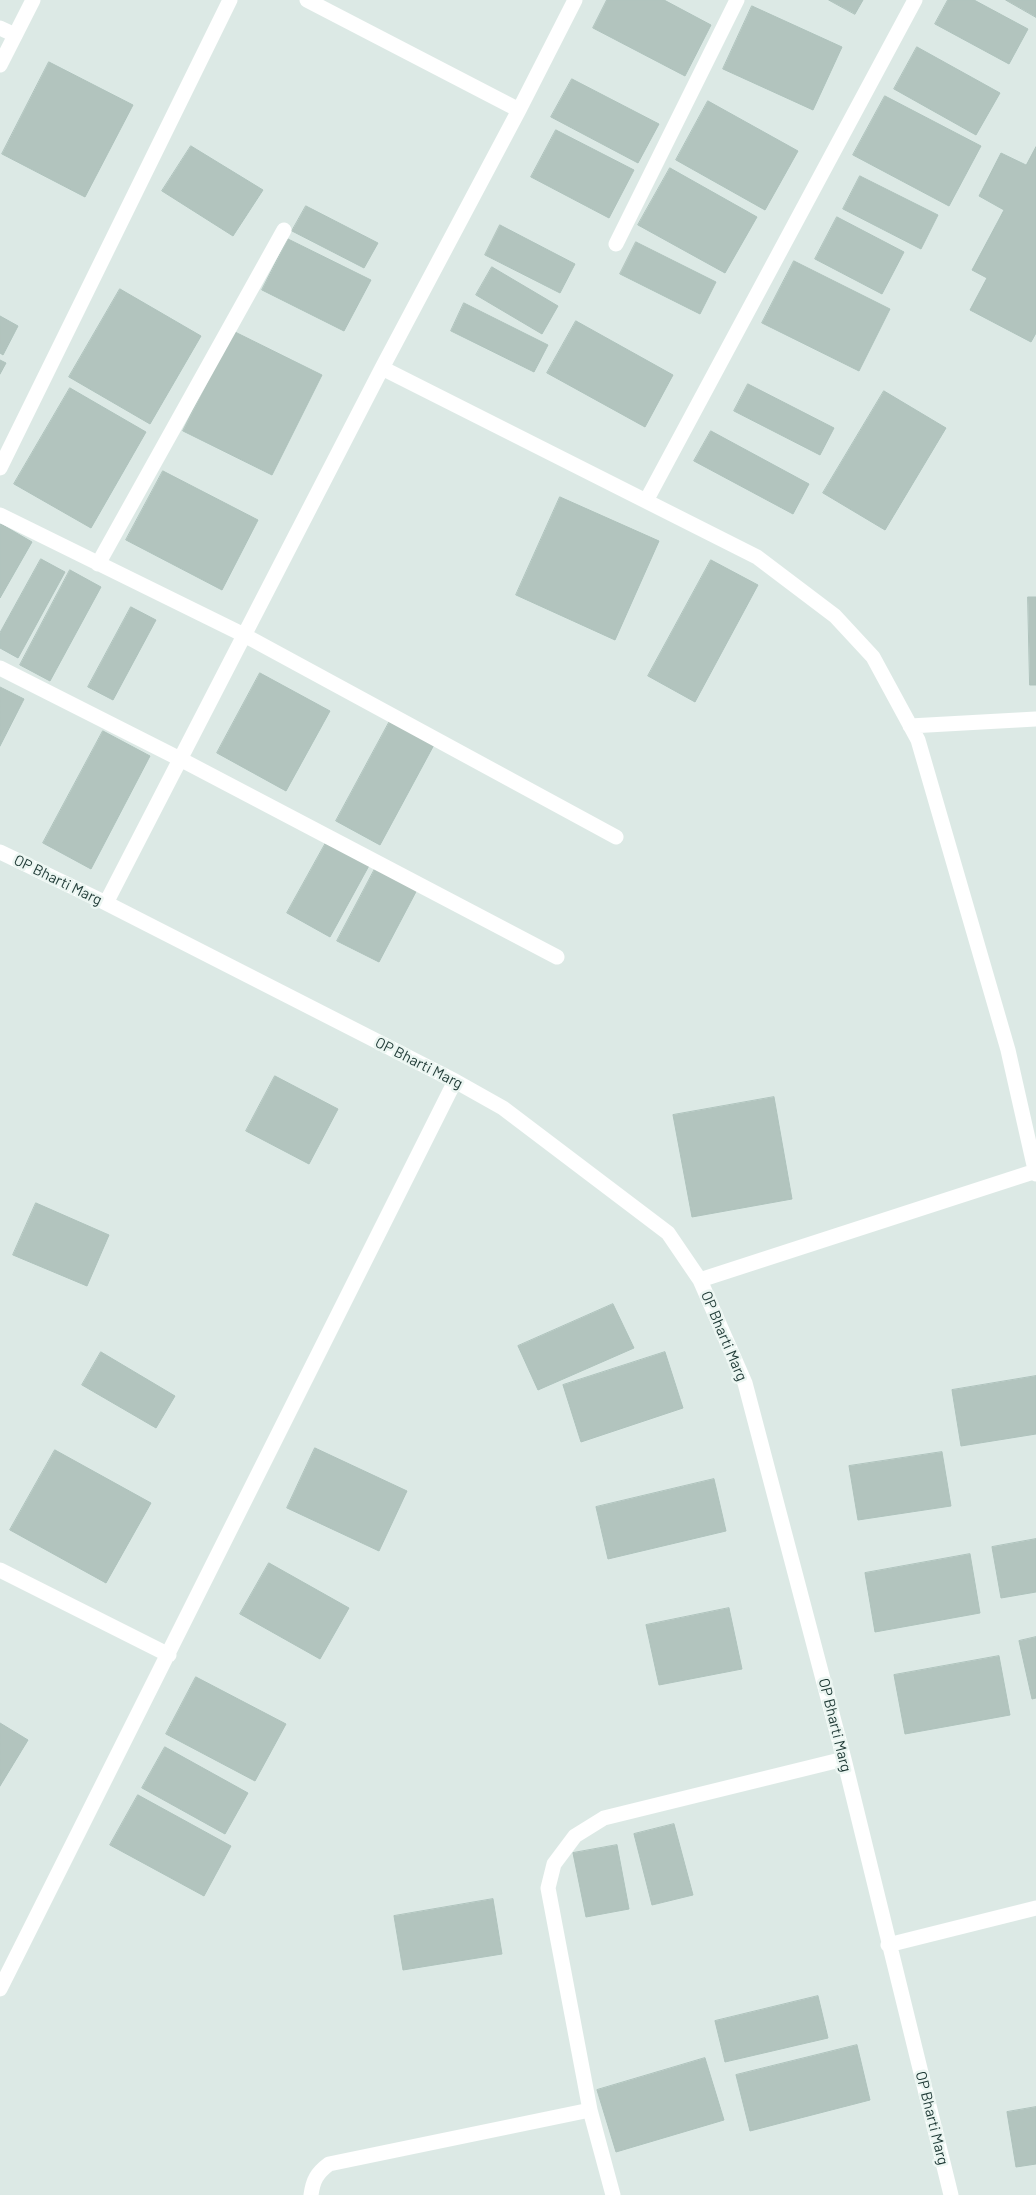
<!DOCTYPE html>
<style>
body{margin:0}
canvas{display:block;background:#dce9e5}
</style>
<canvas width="1036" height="2195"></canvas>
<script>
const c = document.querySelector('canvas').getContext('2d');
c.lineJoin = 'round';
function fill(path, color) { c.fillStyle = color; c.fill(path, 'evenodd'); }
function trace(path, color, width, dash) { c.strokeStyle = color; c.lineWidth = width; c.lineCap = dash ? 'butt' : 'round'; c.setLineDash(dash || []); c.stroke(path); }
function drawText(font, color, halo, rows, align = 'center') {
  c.font = font + ' Barlow,sans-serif'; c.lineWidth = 5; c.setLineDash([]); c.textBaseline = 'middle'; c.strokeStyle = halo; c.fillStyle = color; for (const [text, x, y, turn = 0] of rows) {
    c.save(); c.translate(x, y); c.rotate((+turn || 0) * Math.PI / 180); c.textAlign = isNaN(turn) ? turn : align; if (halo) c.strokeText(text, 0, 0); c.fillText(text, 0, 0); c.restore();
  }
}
const building = new Path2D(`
 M607 0H664L711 25 685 76 593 28Z
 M829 0H863L855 14Z
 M948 0H974L1028 29 1009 64 935 24Z
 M1006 0H1036V17Z
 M752 6 842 47 813 110 723 69Z
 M917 47 1000 93 976 135 894 89Z
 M49 62 133 105 85 197 2 154Z
 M572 79 659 124 638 163 551 117Z
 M885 96 981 146 949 206 853 155Z
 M708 101 798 151 765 210 676 160Z
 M556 130 634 170 609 218 531 177Z
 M191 146 263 190 233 236 162 191Z
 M1036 147V333L1031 342 970 310 987 278 972 270 1004 210 979 196 1001 153 1026 165Z
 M670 168 757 217 725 273 638 225Z
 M860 176 938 215 921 249 843 209Z
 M306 206 378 243 364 268 292 231Z
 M837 217 904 252 882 294 815 259Z
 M500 225 575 264 560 293 485 255Z
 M288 239 371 280 344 331 262 290Z
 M636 242 716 282 700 314 620 274Z
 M794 261 890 309 859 371 762 323Z
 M492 267 558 306 542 334 476 295Z
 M120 289 201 336 150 424 69 377Z
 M464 303 548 345 534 372 451 331Z
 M0 316 18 326 3 355 0 353Z
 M576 321 673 375 645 427 547 373Z
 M233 331 322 375 272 475 183 431Z
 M0 360 6 363 0 374Z
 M748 384 834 428 820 455 734 411Z
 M70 388 146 432 91 528 14 484Z
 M884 391 946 428 885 530 823 493Z
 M711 431 809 484 793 514 694 461Z
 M163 471 258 520 222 590 126 540Z
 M560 497 659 541 615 640 516 595Z
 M1 524 32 542 0 598V526Z
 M41 559 65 572 18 658 0 648V633Z
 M711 560 758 585 695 702 648 676Z
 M70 570 101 587 50 681 20 665Z
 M1028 597H1036V685H1030Z
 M131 607 156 620 113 700 88 687Z
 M260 673 330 711 286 791 217 753Z
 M0 687 24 699 0 746Z
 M391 719 435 743 380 845 336 821Z
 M103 731 150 756 91 869 43 843Z
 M328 839 371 862 330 937 287 913Z
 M377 865 419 886 379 962 337 941Z
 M275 1076 338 1109 309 1164 246 1131Z
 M774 1097 792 1199 692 1217 673 1115Z
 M36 1203 109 1235 87 1286 13 1255Z
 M613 1304 634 1348 538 1390 518 1346Z
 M101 1352 175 1396 156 1428 82 1385Z
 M665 1352 683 1408 581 1442 563 1385Z
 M1036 1376V1434L961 1446 952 1390Z
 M315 1448 407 1491 379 1551 287 1508Z
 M55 1450 151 1503 106 1583 10 1530Z
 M942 1452 951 1506 858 1520 849 1466Z
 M714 1479 726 1531 608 1559 596 1507Z
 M1036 1539V1592L1001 1598 992 1547Z
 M970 1554 980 1613 875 1632 865 1573Z
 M269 1563 349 1608 320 1659 240 1614Z
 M729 1608 742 1669 659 1685 646 1625Z
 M1036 1637V1698L1032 1699 1019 1641Z
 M999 1656 1010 1715 905 1734 894 1675Z
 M196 1677 286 1724 255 1781 166 1734Z
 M0 1723 28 1740 0 1786Z
 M165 1747 248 1793 225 1834 142 1788Z
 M138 1795 231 1846 204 1896 110 1845Z
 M674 1824 693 1895 652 1905 634 1834Z
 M617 1845 629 1909 586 1917 573 1853Z
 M493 1899 502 1954 403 1970 394 1916Z
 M818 1996 828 2038 725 2062 715 2021Z
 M857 2045 870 2100 750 2131 736 2075Z
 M705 2058 724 2120 616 2152 597 2090Z
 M1036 2107V2164L1016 2167 1007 2112Z`);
fill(building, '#b2c4be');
trace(building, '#afc3bd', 1);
trace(new Path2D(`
 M0 28 15 35`), '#fff', 15);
trace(new Path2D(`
 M307 0 519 110
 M616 244 737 0
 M382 368 757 557 835 616 873 657 918 740 1008 1050 1036 1174
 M0 468 230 0
 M646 501 915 0
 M0 515 244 635 616 837
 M98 564 284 230
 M0 668 180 759 557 957
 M910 726 1036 719
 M0 852 106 903 455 1081 503 1108 668 1233 700 1280 745 1383 844 1759 951 2195
 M106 903 382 368 519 110 575 0
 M700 1280 1036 1171
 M0 1570 169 1655
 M888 1945 1036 1908
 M0 1989 455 1081
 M311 2195C313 2180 317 2173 329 2164L590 2110
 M613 2195 590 2110 548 1888 554 1864 575 1836 604 1818 844 1759`), '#fff', 15);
trace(new Path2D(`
 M0 65 33 0`), '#fff', 15);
drawText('15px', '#1e3935', '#ecf6f2', [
 ["OP Bharti Marg",58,880,26],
 ["OP Bharti Marg",419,1063,27],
 ["OP Bharti Marg",724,1336,67],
 ["OP Bharti Marg",835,1725,76],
 ["OP Bharti Marg",932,2118,76]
]);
</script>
